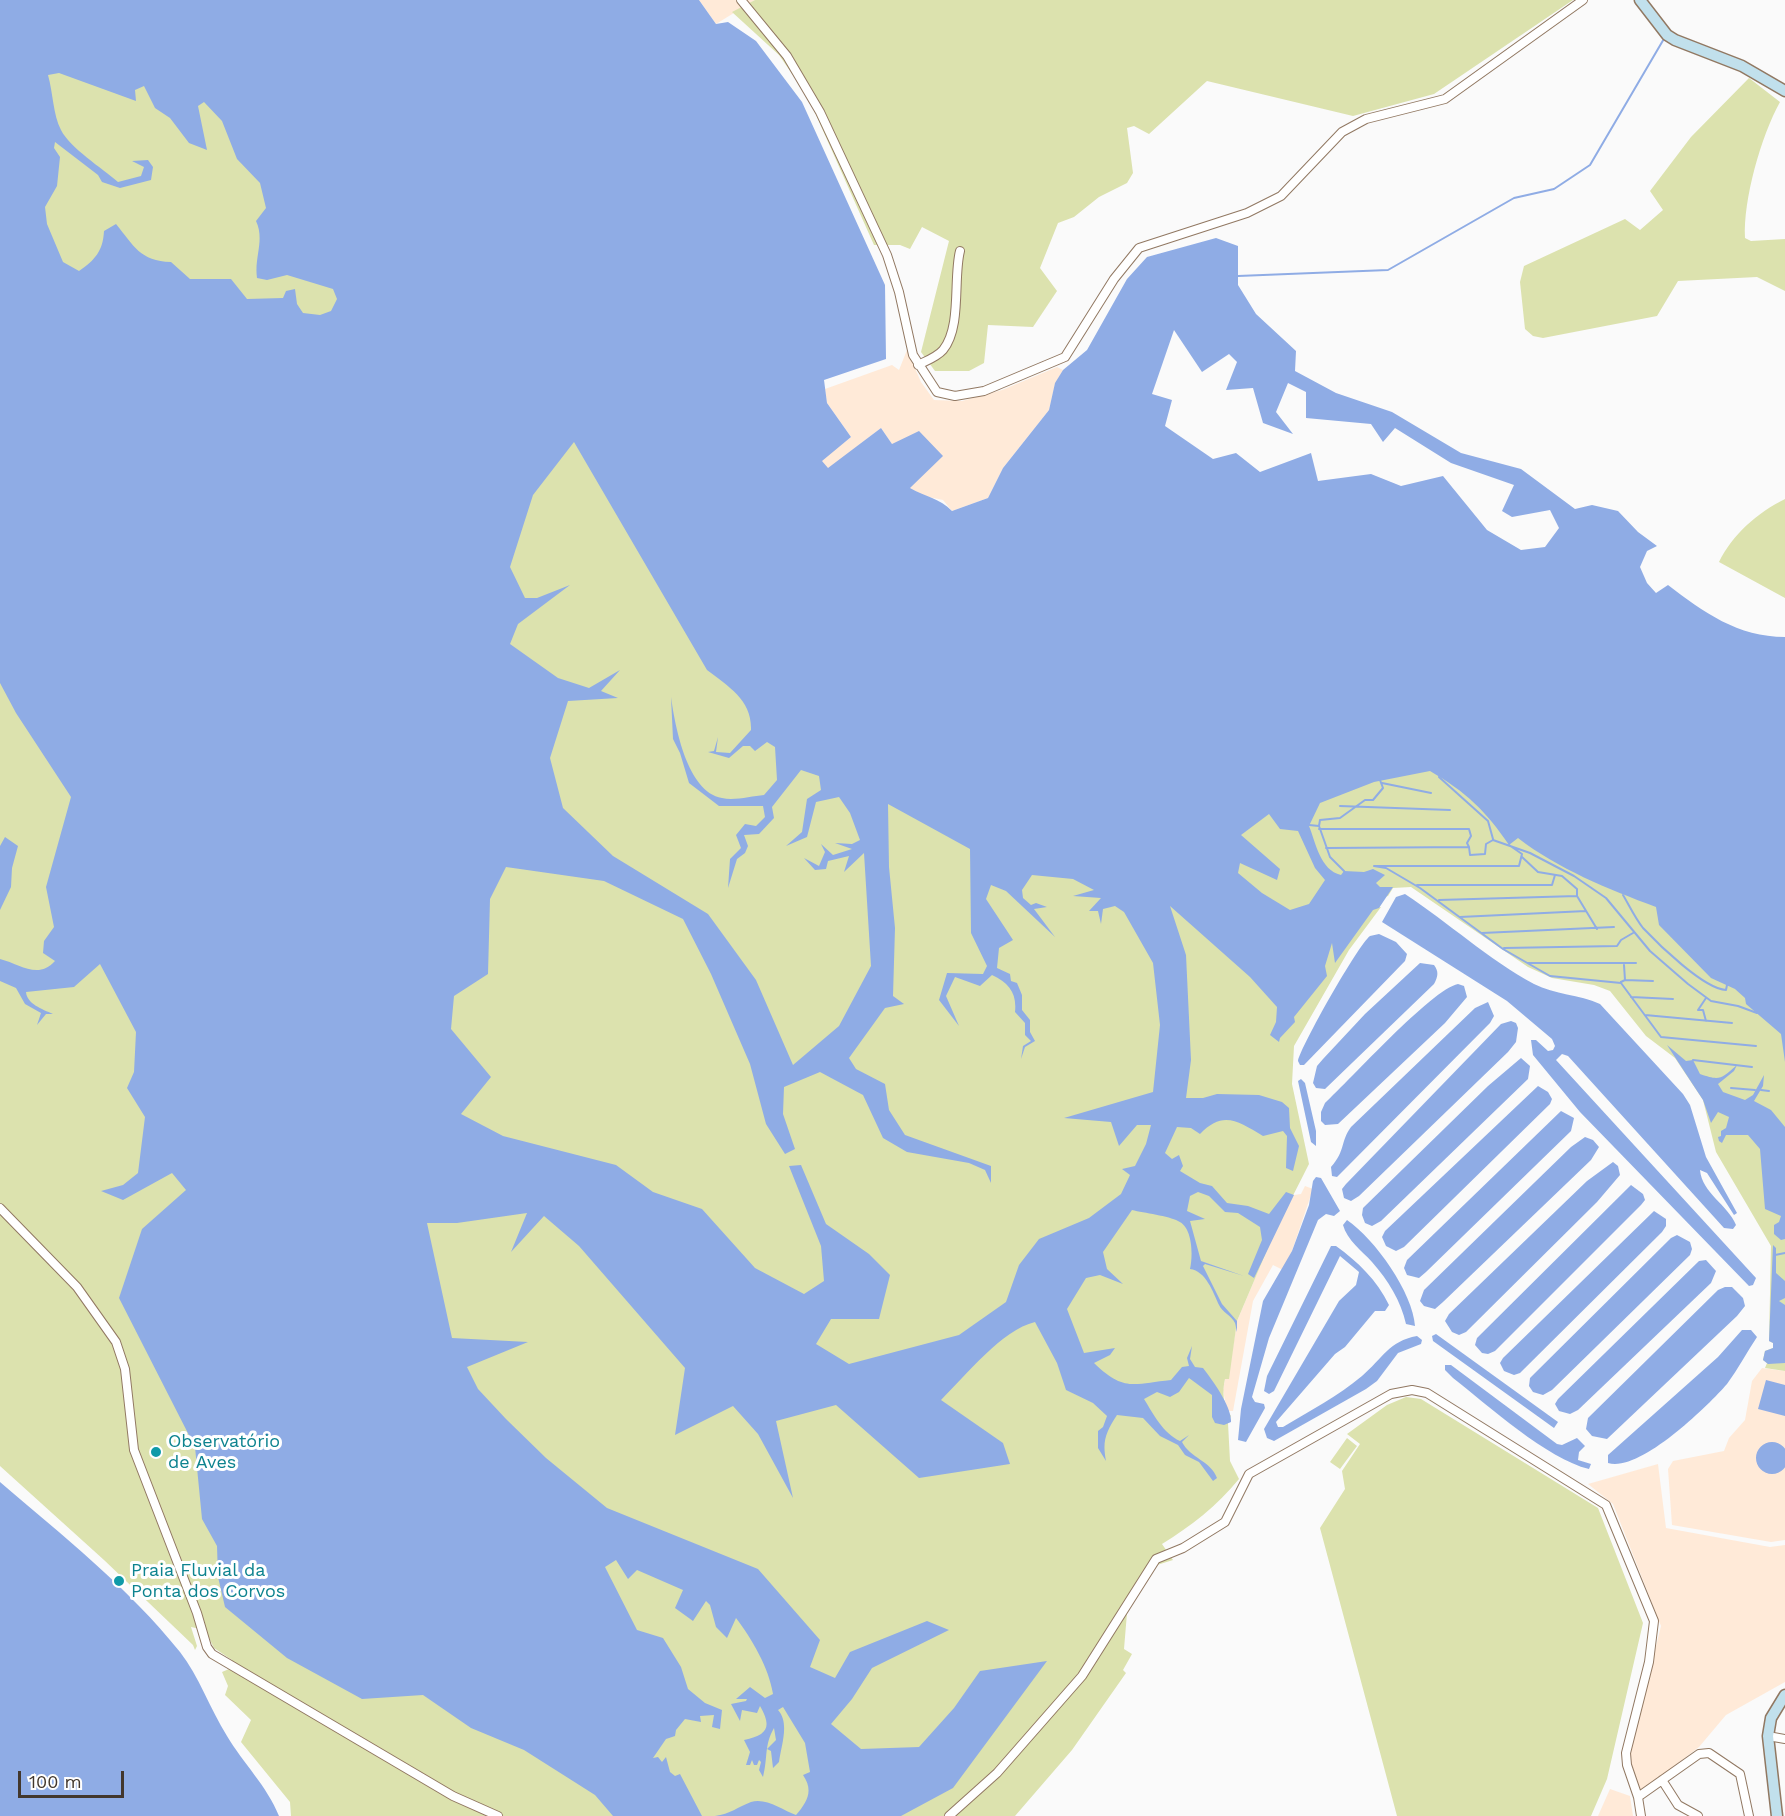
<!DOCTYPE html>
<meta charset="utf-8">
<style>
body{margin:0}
#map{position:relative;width:1785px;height:1816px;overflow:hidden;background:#fafafa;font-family:"Work Sans",sans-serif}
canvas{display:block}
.scale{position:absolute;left:18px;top:1771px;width:106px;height:27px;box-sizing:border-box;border:3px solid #42372d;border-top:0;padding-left:8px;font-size:18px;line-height:21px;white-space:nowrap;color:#42372d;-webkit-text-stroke:4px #fff;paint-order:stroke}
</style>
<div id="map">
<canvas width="1785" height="1816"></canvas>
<div class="scale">100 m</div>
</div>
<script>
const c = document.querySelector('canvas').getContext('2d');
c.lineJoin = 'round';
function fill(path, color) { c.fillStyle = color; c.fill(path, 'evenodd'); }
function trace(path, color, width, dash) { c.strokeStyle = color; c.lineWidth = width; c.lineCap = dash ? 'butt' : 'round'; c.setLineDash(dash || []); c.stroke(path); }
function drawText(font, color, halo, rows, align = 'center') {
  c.font = font + ' "Work Sans",sans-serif'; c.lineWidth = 6; c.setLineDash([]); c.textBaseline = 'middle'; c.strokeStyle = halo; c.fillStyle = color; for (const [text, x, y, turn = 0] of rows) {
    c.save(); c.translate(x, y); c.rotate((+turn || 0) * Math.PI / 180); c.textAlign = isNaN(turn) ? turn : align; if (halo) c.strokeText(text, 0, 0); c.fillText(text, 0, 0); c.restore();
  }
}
fill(new Path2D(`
 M699 0H755L716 24Z
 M907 350 921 382 934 400 962 401 1002 390 1057 367 1063 370 1055 384 1049 410 1003 468 988 498 952 511 943 500 924 496 910 488 892 444 881 428 828 469 821 460 851 437 827 403 825 389 892 365 899 370Z
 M1305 1186 1313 1189 1292 1251 1283 1270 1273 1265 1253 1301 1233 1411H1227L1223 1390 1225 1379H1228L1237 1321 1277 1227 1294 1195 1301 1194Z
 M1762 1368 1785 1371V1540L1771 1542 1672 1525 1668 1469 1673 1461 1724 1451 1729 1438 1745 1420 1752 1381Z
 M1658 1464 1666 1528 1770 1547 1785 1545V1682L1726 1715 1699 1747 1642 1791 1632 1775 1629 1757 1661 1626 1613 1504 1588 1484Z
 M1610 1789 1630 1796 1633 1816H1598Z`), '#ffead8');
fill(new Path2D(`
 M0 0H434L514 389 1195 922 1381 907 1349 950 1294 1046 1292 1084 1309 1164 1277 1227 1237 1321 1229 1379H1225C1222 1391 1223 1407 1231 1416L1228 1423 1230 1461 1239 1479C1217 1506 1191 1526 1162 1544L1173 1560 1157 1565 1127 1613 1124 1649 1132 1654 1123 1670 1126 1673 1072 1750 1015 1816H291L290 1802 241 1742 251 1720 225 1695 228 1686 222 1672 229 1669 232 1660 214 1648 205 1630 191 1627 197 1646 195 1650 193 1645 104 1560 0 1466V400L46 387Z
 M755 0H1573L1434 94 1353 116 1207 81 1149 134 1134 126 1127 128 1133 173 1127 183 1099 197 1074 217 1058 223 1040 268 1057 291 1033 327 988 325 984 363 969 371H935L921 352 949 241 922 227 910 249 900 245H874L808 97 779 55 732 12Z
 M1749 78 1780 102C1761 136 1743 200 1745 238L1751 241 1785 239V291L1757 277 1678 281 1657 316 1543 338 1533 336 1525 329 1520 282 1524 266 1625 219 1640 230 1663 210 1650 191 1691 137Z
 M1785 499V598L1719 562C1733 534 1757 513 1785 499Z
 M1271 686 1785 934V1371L1765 1368 1767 1363 1763 1360 1765 1351 1773 1348V1343L1769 1341 1771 1246 1716 1152 1703 1100 1675 1058 1646 1036 1610 991 1594 985 1552 978 1528 967 1411 887 1393 888 1388 896 1307 916 1222 926Z
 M1406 1397 1421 1399 1598 1508 1643 1623 1607 1779 1591 1816H1397L1320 1528 1345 1489 1342 1471 1360 1444 1347 1434 1387 1405Z
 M1347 1438 1357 1446 1340 1469 1330 1462Z`), '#dce2ae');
fill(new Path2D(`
 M0 0H699L716 24 728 22 756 41 802 102 885 285 886 359 824 380 827 403 851 437 822 461 828 468 881 428 892 444 919 431 943 456 910 488C925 497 940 498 952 511L988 498 1003 468 1049 410 1055 383 1063 370 1087 350 1127 279 1147 257 1216 238 1238 246V285L1256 314 1296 351 1295 371 1336 393 1392 412 1461 453 1521 469 1575 509 1592 505 1618 511 1638 532 1657 546 1647 551 1640 567 1647 583 1656 593 1668 585C1703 612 1738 637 1785 637V1062L1781 1034 1746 1004 1745 998 1735 989 1711 978 1659 925 1656 907C1608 889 1558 869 1518 838L1509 845C1486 811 1466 792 1430 771L1374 782 1320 803 1309 826C1316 843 1320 870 1341 875L1344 871 1364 872 1373 869 1385 875 1376 883 1380 887H1393L1379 908 1373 910 1335 963 1332 943 1325 966 1327 976 1294 1017 1295 1022 1280 1038 1279 1042 1270 1035 1276 1022 1277 1007 1250 977 1170 906 1186 955 1191 1060 1186 1098H1203L1217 1094 1259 1095 1282 1102 1289 1108 1290 1128 1299 1146 1293 1171 1286 1168 1287 1136 1283 1131 1263 1136C1238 1121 1223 1110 1200 1134L1191 1128 1177 1127 1165 1153 1172 1159 1179 1155 1183 1166 1180 1171 1200 1183 1212 1186 1227 1203 1248 1206 1269 1214 1286 1192 1294 1195 1254 1278 1248 1274 1262 1240 1260 1227 1238 1213 1225 1212 1209 1196 1198 1192 1190 1196 1187 1211 1205 1219 1190 1221 1201 1261 1244 1276 1205 1264 1203 1266 1222 1304 1237 1321V1332C1236 1329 1236 1326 1235 1323 1232 1316 1222 1312 1219 1305 1213 1292 1206 1271 1190 1269 1193 1256 1193 1227 1178 1221 1169 1216 1144 1213 1132 1210L1103 1252 1107 1269 1123 1284 1100 1275 1086 1278 1067 1309 1084 1353 1115 1348 1110 1355 1094 1363C1124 1392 1133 1384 1171 1380L1182 1367 1189 1366 1187 1358 1192 1346 1190 1359 1195 1367 1203 1368C1213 1381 1232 1407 1231 1422L1224 1425 1215 1423 1212 1417V1395L1189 1378 1179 1392 1170 1397 1157 1392 1144 1399C1154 1415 1163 1433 1180 1441L1189 1435 1182 1442C1190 1458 1211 1461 1217 1478L1213 1481 1199 1462 1185 1455 1178 1445 1160 1436 1143 1418 1117 1415C1106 1432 1102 1441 1106 1461L1098 1448V1431L1103 1427 1107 1416 1093 1403 1066 1390 1057 1363 1035 1322C1002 1330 966 1375 941 1400L1003 1443 1010 1464 919 1478 836 1405 776 1421 793 1498 758 1434 733 1406 675 1435 685 1368 579 1246 544 1216 511 1252 527 1213 457 1223H427L452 1338 528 1342 467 1367 478 1389 506 1419 546 1458 607 1508 758 1569 820 1640 810 1667 835 1678 850 1652 927 1621 949 1630 872 1668 852 1699 831 1724 861 1749 919 1747 954 1708 980 1671 1047 1661 953 1788 901 1816H715C730 1814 738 1807 751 1802 765 1797 783 1810 796 1815 807 1802 814 1791 803 1775L810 1772 805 1743 783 1707 778 1710C790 1723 781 1746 779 1762L773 1768 771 1751 767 1749 776 1740 774 1728C764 1745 768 1758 763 1777L759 1770 761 1762 759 1760 757 1765H754L752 1760 750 1765H746L750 1752 744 1740C768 1735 772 1727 760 1706L757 1713 742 1710 740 1721 731 1704 746 1701 747 1699H736L750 1687 765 1698 773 1694C769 1668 752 1639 736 1618L727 1638 716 1627 710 1605 706 1601 693 1621 675 1608 683 1590 637 1570 628 1579 616 1560 605 1567 637 1630 663 1638 681 1667 688 1689 705 1703 722 1710 720 1729 712 1727 714 1715 700 1716 701 1722 685 1719 676 1730 675 1736 666 1739 653 1758 658 1757 662 1762 666 1757 670 1772 675 1776 680 1774 702 1816H613L595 1795 524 1750 471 1728 423 1695 362 1699 287 1658 225 1607 218 1577 217 1546 202 1519 195 1447 119 1298 142 1229 186 1190 172 1173 123 1200 101 1191 123 1185 138 1173 145 1117 127 1088 134 1072 136 1032 100 964 74 987 26 992C27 1004 42 1009 53 1014H46L37 1025 41 1013 25 1004 16 988 0 981V959C20 964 38 980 55 961L43 953 44 941 54 927 46 887 71 797 16 713 0 683ZM59 73 136 101 135 90 144 86 155 108 170 118 189 143 207 150 198 106 204 102 222 121 237 159 260 183 266 208 256 221C265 240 254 257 257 278L267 280 287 275 333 289 337 299 331 311 320 315 303 313 297 304 295 289 286 291 283 298 247 299 231 279H190L171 262C140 261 134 246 116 224L104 231C103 251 95 260 79 271L63 262 47 224 45 207 57 186 60 157 54 148 55 142 98 175 102 182 120 188 151 180 153 167 148 160 132 161 144 167 141 176 118 182C102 168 70 148 61 130 53 115 53 92 48 75ZM1174 330 1202 372 1229 354 1237 362 1226 390 1253 388 1263 423 1293 434 1276 412 1288 383 1306 392V418L1371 424 1383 442 1395 428 1451 463 1514 485 1502 511 1512 517 1550 510 1559 528 1545 547 1521 550 1487 530 1443 476 1401 486 1371 474 1318 481 1311 453 1260 472 1236 453 1213 459 1165 426 1172 400 1152 394ZM574 442 707 670C729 687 752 700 751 730L730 753 716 752 718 737 714 751 708 752 729 758 743 746H750L755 751 767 742 775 747 777 780 764 795C752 796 734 801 722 798 687 792 675 726 671 697L673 739 680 753 689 783 719 806H763L765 817 756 826 745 824 736 835 741 848 730 859 728 888 737 859 745 853 748 846 744 835 759 834 774 818 772 807 801 770 819 776 821 790 807 799 802 832 786 846 807 837 816 802 839 797 850 813 860 840 852 844 835 843 852 849 833 855 821 844 825 852 819 866 804 858 815 870 826 869 828 861 849 856 844 872 864 853 871 966 839 1026 793 1065 756 980 708 914 613 856 563 808 550 758 568 701 618 698 601 691 620 670 589 688 558 678 510 644 518 624 570 585 537 598H525L510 567 533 495ZM888 804 970 849 971 933 987 966 983 974 947 973 939 1000 959 1026 946 996 955 977 980 986 992 975C1009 983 1017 993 1015 1012L1025 1023V1035L1031 1041 1023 1046 1021 1059 1025 1047 1035 1041 1030 1032V1020L1022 1010V995L1017 983 1011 981 1010 974 997 968 999 948 1013 940 986 899 991 885 1006 891 1055 937 1034 909 1047 907 1036 903 1031 905 1023 898 1022 890 1032 875 1073 879 1094 890 1073 896 1101 898 1089 911H1098L1101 924 1103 909 1115 906 1124 912 1153 963 1160 1025 1153 1092 1064 1118 1111 1122 1119 1146 1137 1125H1151L1146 1144 1135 1166 1122 1169 1130 1175 1121 1194 1089 1218 1039 1239 1019 1265 1006 1302 959 1335 849 1364 816 1344 831 1319H879L890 1275 869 1254 826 1224 801 1165 789 1166 821 1246 824 1281 804 1294 755 1268 702 1209 653 1192 616 1165 503 1136 461 1114 491 1077 451 1029 454 996 488 974 490 899 506 867 604 881 683 919 711 974 750 1064 766 1124 785 1154 795 1149 783 1114 784 1087 820 1072 863 1095 883 1138 907 1152 969 1163 985 1170 991 1183V1166L905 1135 889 1110 885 1084 856 1069 849 1058 885 1008 904 1004 893 996 895 928 889 867ZM1269 814 1280 829 1298 831 1315 868 1325 880 1309 904 1290 910 1262 893 1238 873 1240 863 1277 880 1280 869 1241 835Z
 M5 837 18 846 12 868 11 887 0 910V846Z
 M1405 894C1449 923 1488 959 1534 984 1555 995 1579 994 1600 1004L1683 1094 1690 1105 1706 1157 1737 1213 1734 1215 1707 1173 1700 1170C1702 1193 1728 1205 1736 1225L1733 1229 1724 1228 1568 1056 1562 1054 1556 1060 1756 1278 1753 1285 1749 1286 1580 1112 1533 1055 1531 1040H1536L1548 1051 1553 1050 1555 1046 1552 1039 1507 1001 1382 922 1396 897Z
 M1379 934 1396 942 1407 954 1405 961 1304 1065H1300L1298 1061C1301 1046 1358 945 1370 936 1373 935 1376 935 1379 934Z
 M1420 963 1434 965C1439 972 1438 976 1434 984L1325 1089 1316 1088 1313 1083 1317 1066 1323 1059 1365 1014Z
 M1458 984 1464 986 1467 997 1445 1023 1338 1124 1325 1125 1321 1121V1112L1325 1103C1350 1080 1432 989 1458 984Z
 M1488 1002 1494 1016 1490 1023 1341 1173 1337 1177 1332 1176 1331 1167C1346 1150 1340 1142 1351 1127L1475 1008Z
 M1511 1021 1516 1023 1518 1028 1516 1042 1508 1052 1359 1196 1351 1201 1344 1198 1342 1189 1346 1184 1501 1024Z
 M1667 1045 1686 1061 1693 1060 1700 1074C1720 1081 1721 1079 1737 1065L1734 1071 1718 1084 1723 1092 1745 1100 1753 1095 1764 1075 1763 1086 1754 1101 1771 1110 1785 1127V1239L1781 1240 1774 1234V1225L1779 1222 1781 1216 1765 1209 1760 1149 1748 1135H1726L1722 1143 1719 1141 1718 1137 1721 1136V1131L1726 1128 1729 1117 1718 1112 1711 1123 1703 1100Z
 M1521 1058 1530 1066 1528 1079 1381 1221 1372 1226 1365 1223 1362 1215 1363 1208 1488 1086Z
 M1301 1079 1305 1083 1316 1131V1146L1311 1142 1298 1081Z
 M1538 1086 1548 1092 1552 1099 1550 1104 1404 1247 1396 1251 1386 1246 1382 1237 1385 1231Z
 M1561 1111 1574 1118 1571 1131 1426 1272 1419 1278 1407 1275 1404 1268 1407 1260Z
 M1585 1137 1593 1140 1599 1147 1591 1160 1443 1302 1435 1309 1424 1306 1420 1301 1424 1290 1571 1147Z
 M1613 1162 1618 1166 1620 1175 1597 1202 1466 1332 1459 1335 1452 1332 1445 1321 1449 1314 1587 1181Z
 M1316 1177 1321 1178 1340 1211 1334 1216 1326 1214 1318 1220 1269 1338 1252 1397 1255 1402 1264 1404 1265 1408 1246 1442 1238 1440 1241 1409 1263 1301 1292 1251 1309 1205 1313 1181Z
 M1631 1185 1643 1194 1645 1200 1641 1205 1495 1351 1488 1354 1482 1353 1475 1345 1477 1338Z
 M1654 1211 1666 1219V1226L1662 1232 1520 1373 1514 1375 1504 1371 1500 1363 1503 1358Z
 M1347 1220C1375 1239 1413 1293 1415 1326L1406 1324C1401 1301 1388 1280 1372 1262 1362 1251 1347 1240 1343 1225Z
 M1677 1235 1690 1242 1692 1249 1690 1255 1552 1390 1543 1395 1533 1392 1529 1386 1530 1378 1671 1238Z
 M1773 1245 1776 1248V1273L1785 1281V1298L1779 1301 1785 1305V1363L1768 1364 1763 1360 1765 1351 1773 1348V1343L1769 1341Z
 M1331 1246H1336C1358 1262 1377 1280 1389 1305L1385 1311H1375L1345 1347 1335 1354 1276 1422 1278 1427H1283C1310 1411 1338 1396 1362 1376 1382 1359 1389 1341 1417 1336L1422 1340 1421 1344 1398 1353 1377 1381 1366 1389 1274 1441 1267 1438 1264 1429 1339 1301 1356 1285 1359 1272 1340 1256 1274 1391 1269 1394 1264 1391 1267 1376Z
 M1706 1260 1716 1271 1711 1283 1578 1410 1570 1414 1559 1411 1555 1404 1558 1399 1699 1261Z
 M1725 1287H1732L1743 1298 1745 1306 1737 1316 1607 1439 1592 1436 1586 1429 1588 1418 1718 1290Z
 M1742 1330H1751L1757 1337C1747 1352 1738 1369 1727 1384 1707 1407 1639 1473 1608 1463V1455L1718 1357Z
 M1436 1334 1558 1422 1554 1428 1433 1341 1432 1336Z
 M1445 1365H1451L1557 1444 1562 1445 1577 1438 1585 1446 1579 1452 1578 1460 1591 1464 1589 1469C1547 1459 1489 1406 1453 1378L1445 1370Z
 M1766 1380 1785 1385V1416L1758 1409Z
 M1756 1458a16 16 0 1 1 32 0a16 16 0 1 1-32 0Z
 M0 1482C62 1535 129 1588 180 1652 199 1676 210 1709 227 1736 243 1763 267 1786 279 1816H0Z`), '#8face5');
trace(new Path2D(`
 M1238 276 1388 270 1514 198 1554 189 1590 165 1665 37
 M1439 777 1488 821 1493 839
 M1382 783 1431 793
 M1340 806 1450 810
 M1309 825 1319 826 1330 857 1344 871
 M1319 826 1320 820 1340 818 1365 800H1373L1383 788 1380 780
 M1319 829H1469L1471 836 1467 843 1469 847
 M1509 845 1522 854 1519 866H1374L1386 868 1420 888 1503 949 1550 976 1621 983 1661 1037 1756 1046
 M1326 848 1469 847 1470 855 1485 854 1486 844 1493 840 1530 853 1574 876 1606 898 1650 951 1688 984 1711 1001 1738 1006 1757 1013
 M1522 857 1538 872 1562 876 1577 889V896L1597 929
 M1417 885H1552L1555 875
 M1623 895C1629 905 1635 918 1643 928 1658 944 1704 989 1726 990L1727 985
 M1439 900 1577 896
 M1460 917 1586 911
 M1482 933 1614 927
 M1504 948 1617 946 1621 940 1633 933
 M1528 963H1636
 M1624 965 1625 980
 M1621 982 1625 980 1653 981
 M1631 997 1673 999
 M1706 998 1698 1010H1703L1706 1021
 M1645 1015 1732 1023
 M1693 1060 1752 1067
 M1731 1088 1755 1090
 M1761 1090 1769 1091
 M1775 1255 1785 1253`), '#8face5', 2);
const minor = new Path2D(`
 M741 0 787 56 820 112 887 255 899 292 913 355 937 392 955 396 984 391 1065 357 1114 279 1139 248 1247 213 1281 196 1342 132 1366 119 1445 99 1583 0
 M918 365C926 361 937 357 943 350 962 327 953 278 960 251
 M0 1208 77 1287 116 1342 125 1369 134 1450 197 1613 207 1647 212 1654 453 1796 498 1816
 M1768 1736 1785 1739
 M1662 1780 1678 1805 1698 1816
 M949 1816 997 1773 1082 1676 1156 1559 1183 1548 1225 1522 1249 1474 1391 1394 1412 1390 1427 1393 1606 1505 1654 1621 1649 1662 1626 1753 1627 1765 1638 1797
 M1641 1816 1638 1797 1699 1754 1709 1753 1740 1774 1749 1816`);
const secondary = new Path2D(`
 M1640 0 1667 35 1675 40 1742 66 1785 91
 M1777 1816 1768 1736 1771 1718 1785 1695`);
trace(minor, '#917862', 10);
trace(secondary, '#917862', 13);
trace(minor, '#fff', 8);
trace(secondary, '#c1e0ec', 10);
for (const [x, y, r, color] of [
 [156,1452,6,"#0f9aa8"],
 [119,1581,6,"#0f9aa8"]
]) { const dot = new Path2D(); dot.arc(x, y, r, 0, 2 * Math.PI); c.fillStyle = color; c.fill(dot); trace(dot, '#fff', 2); }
drawText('18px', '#0d838f', '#fff', [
 ["Observatório",168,1442],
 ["de Aves",168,1463],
 ["Praia Fluvial da",131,1571],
 ["Ponta dos Corvos",131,1592]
], 'left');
</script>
